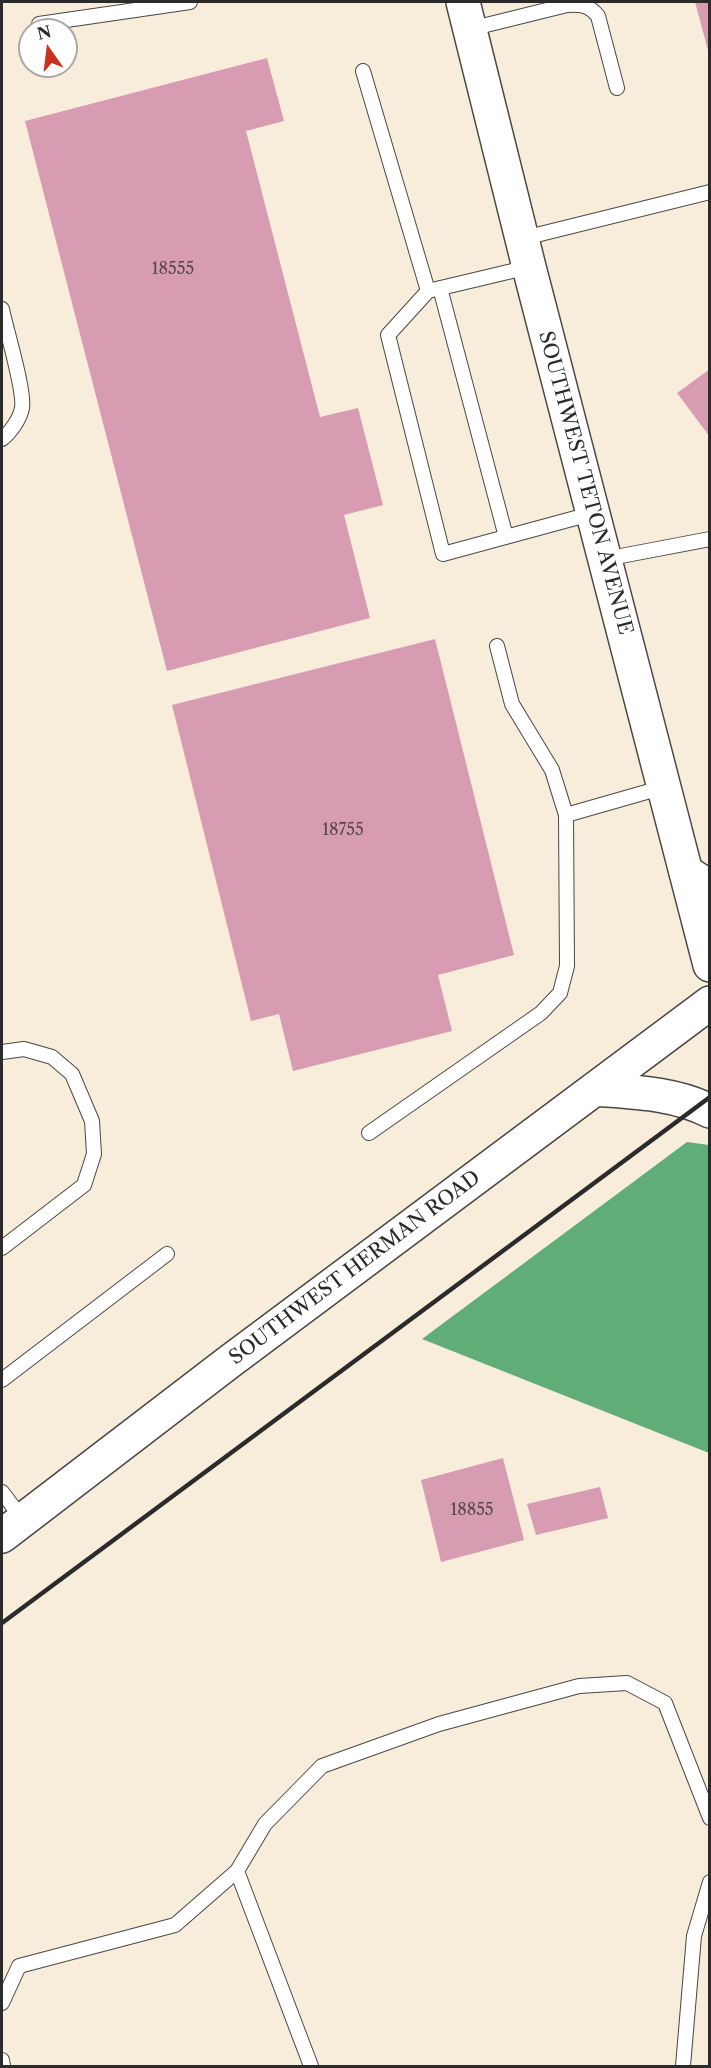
<!DOCTYPE html>
<style>
body{margin:0}
#map{position:relative;width:711px;height:2068px;overflow:hidden;background:#f8ecdb;font-family:"Libre Caslon Text",serif}
canvas{display:block}
.frame{position:absolute;inset:0;border:3px solid #2b2b2b;pointer-events:none}
.north{position:absolute;left:18px;top:18px;width:60px;height:60px;box-sizing:border-box;background:#fff;border:2px solid #aaa;border-radius:50%;rotate:346deg;font-size:16px;font-weight:700;line-height:24px;text-align:center;color:#2b2b2b}
.north::after{content:'';display:block;margin:auto;width:21px;height:27px;background:#c8321e;clip-path:polygon(50% 0,100% 100%,50% 72%,0 100%)}
</style>
<div id="map">
<canvas width="711" height="2068"></canvas>
<div class="frame"></div>
<div class="north">N</div>
</div>
<script>
const c = document.querySelector('canvas').getContext('2d');
c.lineJoin = 'round';
function fill(path, color) { c.fillStyle = color; c.fill(path, 'evenodd'); }
function trace(path, color, width, dash) { c.strokeStyle = color; c.lineWidth = width; c.lineCap = dash ? 'butt' : 'round'; c.setLineDash(dash || []); c.stroke(path); }
function drawText(font, color, halo, rows, align = 'center') {
  c.font = font + ' "Libre Caslon Text",serif'; c.lineWidth = 6; c.setLineDash([]); c.textBaseline = 'middle'; c.strokeStyle = halo; c.fillStyle = color; for (const [text, x, y, turn = 0] of rows) {
    c.save(); c.translate(x, y); c.rotate((+turn || 0) * Math.PI / 180); c.textAlign = isNaN(turn) ? turn : align; if (halo) c.strokeText(text, 0, 0); c.fillText(text, 0, 0); c.restore();
  }
}
fill(new Path2D(`
 M687 1142 709 1145V1453L422 1339Z`), '#60ad78');
fill(new Path2D(`
 M695 2H710V53L709 54Z
 M267 58 284 121 246 131 320 417 358 408 383 505 344 515 370 618 167 671 25 121Z
 M710 369V437L677 393Z
 M435 639 514 955 438 975 452 1031 293 1071 279 1014 251 1021 172 705Z
 M503 1458 524 1540 441 1562 421 1480Z
 M600 1487 608 1518 536 1535 527 1504Z`), '#d79cb1');
const service = new Path2D(`
 M39 24 190 2
 M470 29 567 5C581 4 589 5 598 16L617 88
 M363 71 428 291
 M524 238 710 192
 M529 267 428 291 388 335 443 554 594 513
 M440 288 506 537
 M2 309C6 329 25 391 22 408 20 419 10 433 2 439
 M605 559 710 539
 M497 646 512 704 552 770 566 815 664 787
 M2 1052 24 1049 52 1057 72 1074 92 1121 94 1154 84 1185 2 1248
 M369 1133 541 1013 560 993 567 966 566 815
 M2 1380 167 1254
 M2 1492 23 1520
 M237 1871 311 2066
 M2 2003 19 1966 175 1925 237 1871 265 1824 322 1766 439 1724 579 1686 627 1683 665 1703 710 1818
 M2 2060 3 2066
 M683 2066 694 1936 710 1882`);
const tertiary = new Path2D(`
 M463 2 529 267 710 965`);
const secondary = new Path2D(`
 M686 872 710 887
 M595 1089C634 1092 675 1093 710 1111
 M2 1536 229 1362 710 1003`);
trace(service, '#4a4845', 16);
trace(tertiary, '#4a4845', 36);
trace(secondary, '#4a4845', 36);
trace(service, '#fff', 14);
trace(tertiary, '#fff', 33);
trace(secondary, '#fff', 33);
trace(new Path2D(`
 M2 1623 710 1097`), '#2b2b2b', 4.5);
drawText('16px', '#56474c', null, [
 ["18555",173,269],
 ["18755",343,830],
 ["18855",472,1510]
]);
drawText('20px', '#2b2b2b', '#fff', [
 ["SOUTHWEST TETON AVENUE",585,483,75],
 ["SOUTHWEST HERMAN ROAD",355,1268,-37]
]);
</script>
